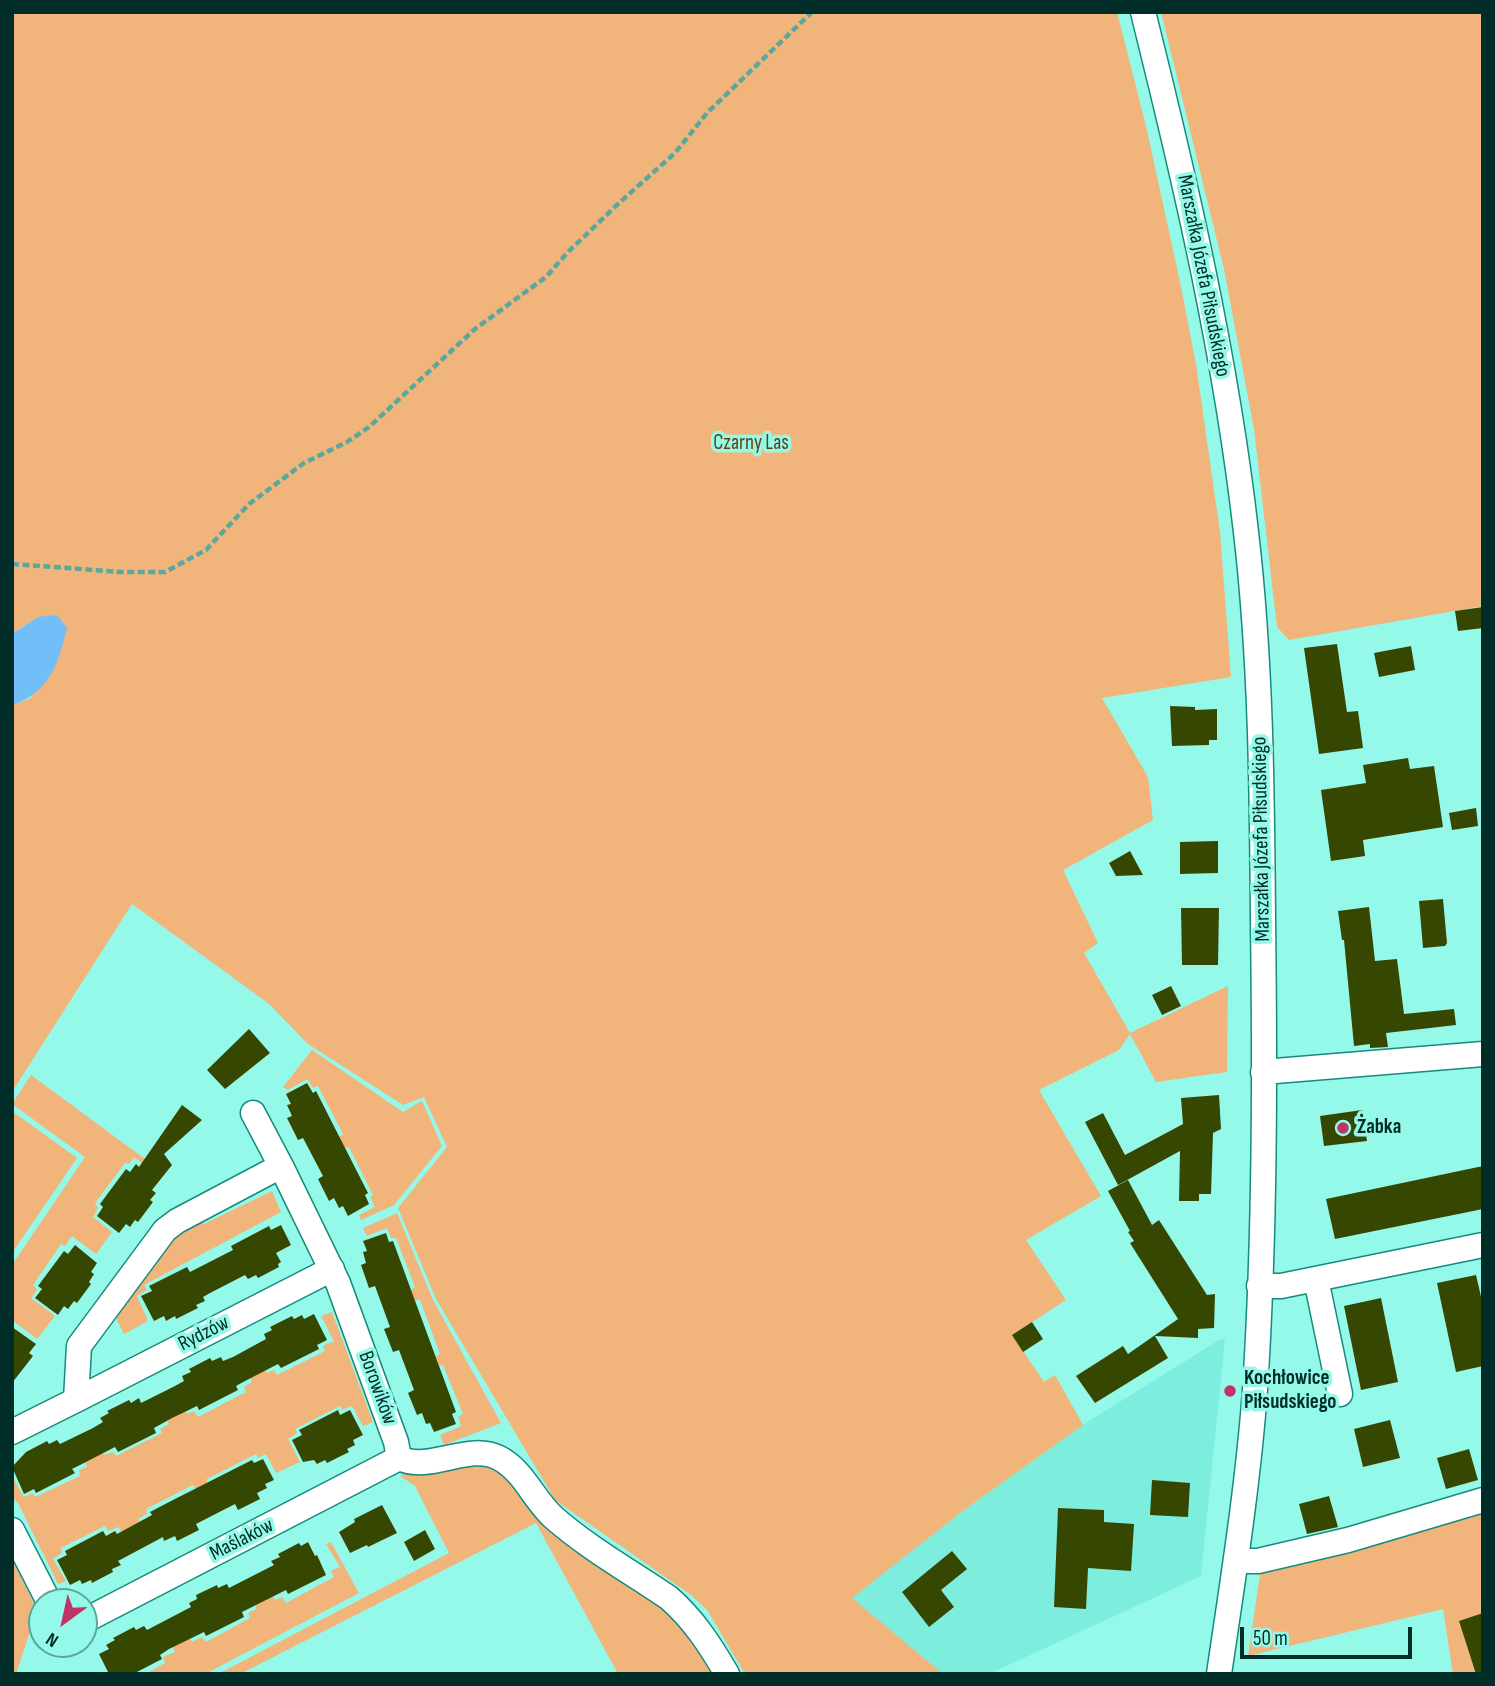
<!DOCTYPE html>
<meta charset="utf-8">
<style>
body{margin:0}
#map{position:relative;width:1495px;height:1686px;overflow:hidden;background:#95f9ea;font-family:"Sofia Sans Condensed",sans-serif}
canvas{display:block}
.frame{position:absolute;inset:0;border:14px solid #002d28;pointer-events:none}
.north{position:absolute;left:28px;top:1588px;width:70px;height:70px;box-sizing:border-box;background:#95f9ea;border:2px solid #59a79c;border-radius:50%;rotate:213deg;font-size:19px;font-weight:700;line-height:28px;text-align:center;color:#002d28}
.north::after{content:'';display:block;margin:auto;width:24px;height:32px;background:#bf3365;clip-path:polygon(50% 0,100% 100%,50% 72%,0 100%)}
.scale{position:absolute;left:1240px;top:1627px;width:172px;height:32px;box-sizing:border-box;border:4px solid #002d28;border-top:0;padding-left:9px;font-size:21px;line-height:24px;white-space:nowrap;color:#002d28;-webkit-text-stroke:5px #95f9ea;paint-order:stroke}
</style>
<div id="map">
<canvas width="1495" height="1686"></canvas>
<div class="frame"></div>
<div class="north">N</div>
<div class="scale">50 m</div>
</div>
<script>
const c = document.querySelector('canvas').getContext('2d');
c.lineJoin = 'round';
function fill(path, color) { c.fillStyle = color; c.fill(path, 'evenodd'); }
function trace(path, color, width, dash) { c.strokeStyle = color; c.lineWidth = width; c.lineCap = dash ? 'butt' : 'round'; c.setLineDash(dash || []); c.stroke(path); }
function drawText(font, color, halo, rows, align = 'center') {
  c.font = font + ' "Sofia Sans Condensed",sans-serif'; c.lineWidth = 7; c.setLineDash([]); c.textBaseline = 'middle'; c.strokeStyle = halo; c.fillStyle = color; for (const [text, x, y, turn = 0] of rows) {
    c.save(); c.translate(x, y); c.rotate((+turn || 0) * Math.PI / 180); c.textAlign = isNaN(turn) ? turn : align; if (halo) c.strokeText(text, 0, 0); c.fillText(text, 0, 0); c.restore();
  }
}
fill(new Path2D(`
 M1225 1339 1201 1576 989 1674H943L851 1598 964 1510 1081 1426 1219 1340Z`), '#7dedde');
fill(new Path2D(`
 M12 12H1117L1146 126 1180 282 1196 364 1220 532 1231 677 1102 698 1148 777 1153 820 1063 870 1098 943 1084 953 1130 1033 1228 986 1227 1072 1156 1082 1130 1034 1119 1050 1039 1090 1101 1196 1026 1240 1066 1300 1012 1335 1044 1382 1055 1375 1083 1425 964 1510 852 1598 943 1674H745L707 1610 691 1595 555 1500 436 1299 398 1208 447 1147 424 1097 403 1105 308 1044 268 1003 132 904 12 1092V705L31 698 38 617 12 634Z
 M1161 12H1483V606L1289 640 1277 627 1254 429 1224 269Z
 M312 1050 403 1112 422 1101 442 1146 394 1205 361 1220 359 1215 375 1207 370 1197 373 1195 349 1147 344 1148 339 1137 343 1134 318 1086 313 1088 307 1079 288 1090 283 1087Z
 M31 1075 160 1170 157 1175 134 1157 129 1164 125 1163 95 1203 98 1208 93 1217 112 1232 96 1254 72 1236 65 1246 61 1244 33 1285 37 1290 31 1298 55 1316 37 1339 12 1320V1265L85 1157 12 1104Z
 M12 1111 77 1158 12 1253Z
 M272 1191 281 1212 144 1285 147 1290 137 1296 148 1321 124 1334 114 1314 174 1236 200 1220 204 1224Z
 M397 1213 433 1300 501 1423 444 1445 440 1435 461 1426 458 1417 463 1414 443 1365H439L436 1356 440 1354 420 1300H414L411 1290 415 1287 396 1238H391L387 1228 367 1236 363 1228Z
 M332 1312 373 1422 363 1426 352 1406 342 1410 340 1406 295 1429 297 1433 288 1439 300 1462 276 1473 266 1454 258 1458 256 1454 207 1479V1483L196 1489 193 1485 146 1509 147 1514 138 1519 148 1540 130 1549 119 1527 108 1531 105 1526 61 1548 62 1553 53 1559 66 1581 58 1584 18 1503 12 1496V1476L24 1497 32 1493 35 1497 80 1476 79 1470 87 1467 77 1443 94 1434 104 1455 113 1452 116 1456 162 1433 160 1429 169 1424 159 1401 175 1393 187 1414 194 1411 198 1417 246 1392 244 1387 252 1382 240 1358 254 1350 267 1373 274 1370 277 1375 325 1351 323 1346 334 1341 321 1316Z
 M481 1462 500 1468 585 1557 684 1623 714 1674H618L536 1523 240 1674H218L449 1553 415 1486 400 1476 408 1472Z
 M1483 1508V1674H1453L1443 1609 1248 1656 1261 1568Z
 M331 1542 359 1593 205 1674H145L165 1663 163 1657 175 1652 163 1627 179 1618 192 1642 202 1637 206 1642 250 1618 248 1613 257 1609 245 1585 262 1576 275 1600 282 1597 286 1603 334 1577 331 1571 340 1567 326 1544Z
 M12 1559 37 1610 16 1674H12Z`), '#f1b47a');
fill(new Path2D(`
 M57 615 67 628C58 664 50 692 12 705V634L38 617Z`), '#72bef9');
fill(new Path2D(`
 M1483 607V628L1458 631 1455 611Z
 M1337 644 1347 712 1358 711 1363 748 1319 754 1304 648Z
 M1411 646 1415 670 1379 677 1374 653Z
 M1170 706 1195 707V710L1217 709V740H1209V745L1172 746Z
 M1408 758 1410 769 1434 766 1443 827 1363 840 1365 856 1331 861 1321 790 1366 783 1363 765Z
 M1476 808 1478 826 1452 830 1449 813Z
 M1218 841V873L1180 874V842Z
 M1130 851 1143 875 1116 876 1109 863Z
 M1443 899 1447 943 1445 946 1423 948 1419 901Z
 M1369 907 1375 961 1397 959 1404 1014 1454 1009 1456 1025 1386 1033 1388 1047 1370 1048V1044L1354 1046 1344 940H1342L1338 911Z
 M1181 908H1219L1218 965H1182Z
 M1171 986 1181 1006 1162 1015 1152 995Z
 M249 1029 270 1053 225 1089 207 1070Z
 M307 1083 313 1093 316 1091 368 1193 365 1195 369 1204 348 1216 343 1206 339 1208 334 1198 329 1201 318 1179 323 1176 303 1138 298 1140 287 1118 292 1116 287 1105 291 1104 286 1094Z
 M1219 1095 1221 1129 1213 1133 1211 1194H1199V1201H1179L1180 1151 1118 1185 1085 1122 1103 1113 1125 1155 1183 1124 1181 1098Z
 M182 1105 202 1120 164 1154 172 1165 152 1190 156 1193 150 1200 153 1202 138 1222 135 1220 130 1227 126 1224 119 1233 97 1216 103 1207 100 1204 126 1169 130 1172 136 1164 139 1167Z
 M1362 1110 1367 1141 1324 1146 1320 1116Z
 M1483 1166V1209L1335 1239 1326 1199Z
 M1128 1180 1152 1225 1159 1220 1207 1295 1215 1294 1214 1328 1198 1329V1338L1155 1336 1168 1358 1095 1403 1076 1376 1123 1346 1128 1354 1178 1319 1130 1243 1134 1241 1128 1232 1130 1231 1108 1191Z
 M281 1225 291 1245 276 1253 281 1262 278 1264 279 1267 258 1278 256 1275 248 1279 245 1275 212 1292 203 1297 205 1301 196 1305 198 1308 176 1319 175 1316 166 1321 164 1316 154 1321 141 1296 152 1291 149 1286 187 1267 190 1272 233 1250 231 1246 269 1226 271 1230Z
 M386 1233 389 1242 393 1241 456 1412 452 1414 456 1424 434 1432 430 1423 426 1424 422 1413 417 1415 408 1393 414 1390 399 1350 393 1352 384 1329 390 1327 375 1286 369 1288 361 1265 366 1263 363 1252 367 1251 363 1241Z
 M75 1245 97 1263 91 1272 94 1274 89 1282 91 1284 77 1303 74 1301 68 1309 64 1306 58 1315 35 1298 42 1289 38 1286 64 1251 68 1254Z
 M1476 1275 1483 1305V1366L1456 1372 1437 1283Z
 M1381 1298 1398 1382 1361 1390 1344 1306Z
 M314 1314 327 1340 317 1345 319 1349 281 1368 278 1364 245 1381 236 1386 238 1390 199 1410 197 1406 172 1418 154 1428 156 1433 118 1452 115 1447 82 1464 72 1469 75 1473 36 1493 34 1489 24 1494 12 1467 26 1452 47 1441 49 1444 57 1440 60 1444 93 1428 103 1422 100 1418 109 1413 107 1411 129 1400 131 1403 139 1398 141 1403 175 1386 184 1381 182 1376 191 1372 189 1369 210 1358 212 1361 221 1357 223 1361 233 1357 266 1339 264 1334 272 1330 270 1327 292 1316 294 1319 302 1315 304 1319Z
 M1032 1322 1043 1339 1023 1352 1012 1335Z
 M12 1327 36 1344 29 1353 33 1356 12 1383Z
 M338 1410 340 1415 350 1410 363 1435 353 1440 355 1445 347 1449 349 1452 327 1463 325 1460 317 1464 314 1460 303 1462 292 1440 302 1435 299 1430Z
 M1390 1420 1400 1458 1363 1467 1354 1429Z
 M1469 1449 1478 1480 1446 1489 1437 1458Z
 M263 1459 274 1480 265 1484 267 1488 257 1493 260 1499 238 1510 235 1504 196 1524 199 1530 177 1541 175 1536 164 1541 163 1537 118 1561 121 1565 112 1569 113 1572 92 1583 91 1580 82 1584 80 1580 70 1585 57 1560 67 1555 65 1551 103 1531 106 1536 115 1531 117 1534 152 1515 150 1512 171 1501 252 1460 254 1463Z
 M1152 1480 1190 1483 1188 1517 1150 1515Z
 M1329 1496 1338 1527 1307 1534 1299 1504Z
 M382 1505 397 1533 368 1547 367 1545 350 1553 339 1532 355 1522 354 1519Z
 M1058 1508 1104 1510V1522L1134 1524 1131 1571 1088 1568 1086 1609 1054 1607Z
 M425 1530 435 1549 414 1561 404 1542Z
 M308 1542 315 1556 317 1555 326 1575 288 1594 286 1590 242 1612 244 1617 206 1636 204 1632 169 1649 160 1655 162 1659 133 1674H109L99 1654 109 1649 106 1645 115 1640 113 1638 134 1627 136 1630 144 1626 147 1630 191 1607 189 1603 197 1599 196 1595 217 1585 218 1588 227 1584 229 1588 274 1565 271 1561 280 1557 278 1554 299 1543 301 1546Z
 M952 1551 967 1569 941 1590 954 1607 929 1627 902 1592Z
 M1483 1613V1674H1476L1459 1621Z`), '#364701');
const minor = new Path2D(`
 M1143 12C1186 184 1226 356 1246 532 1261 660 1262 790 1263 919 1265 1075 1265 1234 1255 1390 1248 1485 1233 1579 1219 1674
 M1263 1072 1483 1054
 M253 1113 281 1166
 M1316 1279 1340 1394
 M1259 1286H1281L1483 1245
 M76 1400 332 1269
 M12 1432 76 1400 79 1346 165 1230 177 1221 281 1166 338 1283 396 1442 399 1458C430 1473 468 1442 499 1458 523 1470 534 1500 553 1517 588 1548 631 1572 669 1598 694 1620 710 1645 727 1674
 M12 1530 49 1602
 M1236 1561H1258L1348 1540 1483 1500
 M84 1621 399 1458`);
trace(minor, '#168a7e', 27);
trace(new Path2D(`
 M12 564 121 572H165L206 550 249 504 304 463 347 442 369 427 475 329 546 277 567 253 619 203 675 153 707 113 812 12`), '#5aa89d', 4.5, [7, 3.5]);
trace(minor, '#fff', 24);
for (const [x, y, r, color] of [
 [1343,1128,7,"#bf3365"],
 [1230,1391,7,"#bf3365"]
]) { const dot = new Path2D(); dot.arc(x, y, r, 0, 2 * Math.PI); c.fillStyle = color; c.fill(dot); trace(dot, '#95f9ea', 2.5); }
drawText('21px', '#002d28', '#95f9ea', [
 ["Marszałka Józefa Piłsudskiego",1203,276,79],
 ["Marszałka Józefa Piłsudskiego",1262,839,-91],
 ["Rydzów",204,1334,-27],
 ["Borowików",377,1388,70],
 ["Maślaków",242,1540,-27]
]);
drawText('21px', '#673c06', '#95f9ea', [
 ["Czarny Las",751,444]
]);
drawText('bold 21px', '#002d28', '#95f9ea', [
 ["Żabka",1357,1128],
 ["Kochłowice",1244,1379],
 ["Piłsudskiego",1244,1403]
], 'left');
</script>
